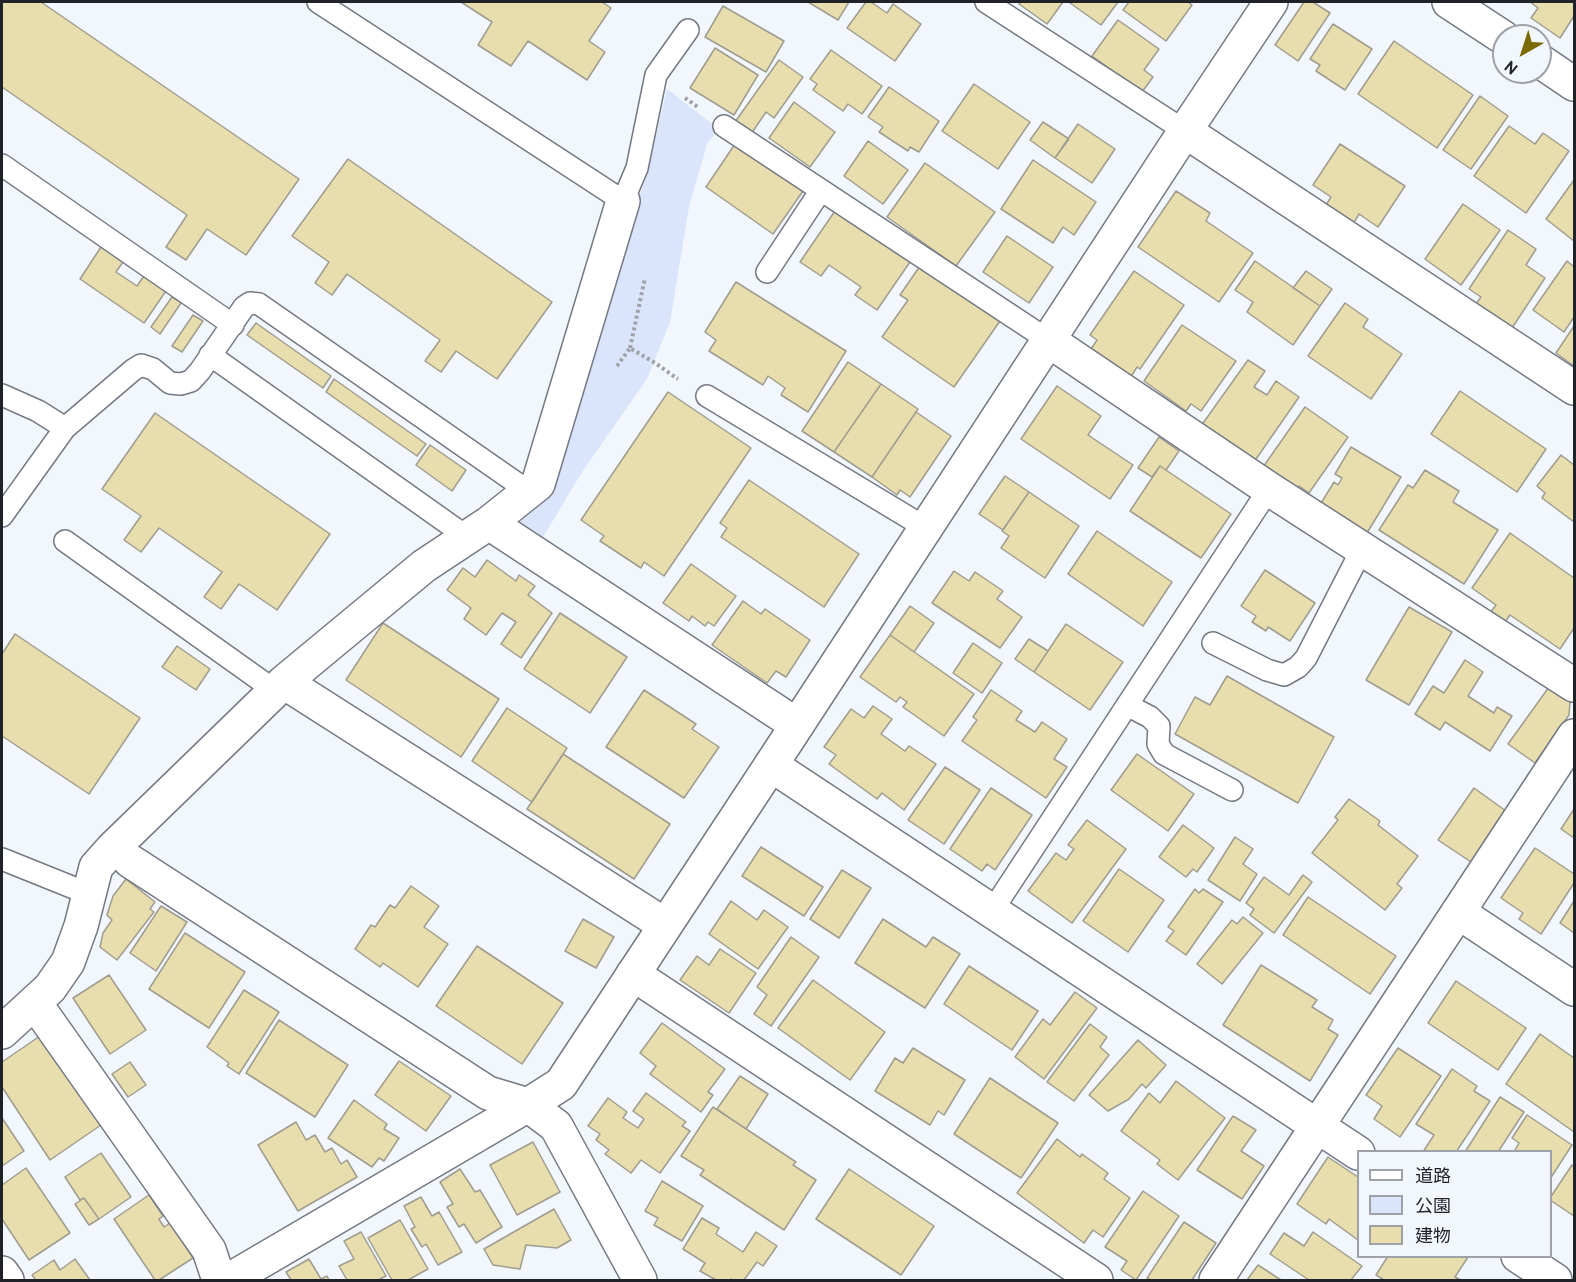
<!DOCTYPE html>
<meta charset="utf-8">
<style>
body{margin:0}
#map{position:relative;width:1576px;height:1282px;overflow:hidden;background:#f2f6fd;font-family:Overpass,"Noto Sans JP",sans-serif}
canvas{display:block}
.frame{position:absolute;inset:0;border:3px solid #1f2226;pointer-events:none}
.legend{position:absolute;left:1357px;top:1150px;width:195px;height:108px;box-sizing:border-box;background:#f2f6fd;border:2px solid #9ea1a7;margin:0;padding:8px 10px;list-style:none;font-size:18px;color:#1f2226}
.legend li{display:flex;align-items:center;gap:12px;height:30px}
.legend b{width:30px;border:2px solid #9ea1a7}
.north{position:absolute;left:1492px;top:24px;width:60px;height:60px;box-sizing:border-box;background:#f2f6fd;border:2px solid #9ea1a7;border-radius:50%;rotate:219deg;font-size:16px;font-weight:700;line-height:24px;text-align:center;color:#1f2226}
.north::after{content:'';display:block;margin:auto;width:21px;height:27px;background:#7c6b04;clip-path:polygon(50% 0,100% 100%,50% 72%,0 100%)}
</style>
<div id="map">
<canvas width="1576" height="1282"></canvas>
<div class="frame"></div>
<ul class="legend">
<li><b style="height:8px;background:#fff"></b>道路</li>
<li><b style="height:16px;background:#dae5fb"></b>公園</li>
<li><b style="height:16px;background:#e8dead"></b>建物</li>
</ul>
<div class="north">N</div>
</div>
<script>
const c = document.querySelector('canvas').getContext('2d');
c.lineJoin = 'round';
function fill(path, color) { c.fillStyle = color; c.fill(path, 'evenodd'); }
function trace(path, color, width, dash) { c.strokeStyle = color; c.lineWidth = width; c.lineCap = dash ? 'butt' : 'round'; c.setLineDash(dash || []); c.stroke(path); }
fill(new Path2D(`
 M667 89 719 129 707 144 689 207 670 322 647 379 584 469 540 542 510 522 635 209 647 175Z`), '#dae5fb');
const building = new Path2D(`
 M2 2H41L299 179 246 255 207 229 186 260 166 247 187 215 2 87Z
 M461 2H602L611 8 589 41 605 52 587 80 528 41 511 66 478 45 492 22Z
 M808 2H849L838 20Z
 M866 2H871L887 13 893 4 921 24 895 61 847 28Z
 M1021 2H1063L1047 24 1019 4Z
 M1071 2H1118L1101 25 1070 3Z
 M1129 2H1188L1192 5 1166 41 1123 10Z
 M1304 2H1313L1330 13 1298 61 1275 45Z
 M1530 2H1574V16L1560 38 1531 18 1538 8Z
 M723 6 784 41 766 72 705 37Z
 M1118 20 1159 49 1144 70 1153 77 1142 92 1092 56Z
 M1333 24 1372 49 1345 90 1316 71 1320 65 1310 59Z
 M1394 41 1473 95 1437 148 1358 94Z
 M715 48 758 75 734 115 690 88Z
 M831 50 882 86 862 114 848 104 843 111 813 90 817 84 810 79Z
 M779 60 803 77 774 118 766 112 751 134 735 122Z
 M974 84 1030 122 998 169 942 131Z
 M889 87 939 121 919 152 910 147 908 151 879 132 883 127 868 117Z
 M1480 96 1508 116 1471 169 1443 150Z
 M794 102 835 132 810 167 769 138Z
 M1043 122 1069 139 1055 158 1030 140Z
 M1078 124 1115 149 1092 183 1055 158Z
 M1509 126 1535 144 1543 133 1569 151 1526 213 1474 176Z
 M868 141 908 170 883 204 844 176Z
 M735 144 803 191 773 234 706 187Z
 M1340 144 1405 186 1378 227 1359 214 1349 231 1321 213 1331 197 1313 185Z
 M348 159 552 302 497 379 456 351 441 372 425 361 440 340 347 274 332 295 315 283 329 262 292 236Z
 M1033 160 1096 202 1074 235 1063 227 1053 243 1001 209Z
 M925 163 995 212 956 266 887 217Z
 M1574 180V241L1546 219Z
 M1176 191 1210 213 1206 221 1253 253 1219 302 1138 247Z
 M1463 204 1500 230 1461 285 1425 259Z
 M837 208 912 259 877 310 855 295 861 287 829 265 821 276 800 262Z
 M1508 230 1536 249 1526 265 1545 278 1512 328 1476 304 1481 297 1469 289Z
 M1007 236 1053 267 1029 303 983 272Z
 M101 247 123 262 116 272 137 286 146 273 168 288 144 323 80 279Z
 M1255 261 1320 306 1293 345 1247 312 1253 302 1235 290Z
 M1567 261 1574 267V317L1564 332 1533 310Z
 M920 266 1000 321 954 387 882 337 908 300 900 295Z
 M1134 271 1184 305 1140 369 1137 367 1129 380 1089 352 1097 340 1090 335Z
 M1306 271 1332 289 1320 306 1293 288Z
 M736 282 846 351 808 412 781 395 785 388 768 376 763 385 709 351 716 340 705 332Z
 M172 297 181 303 160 334 151 327Z
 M1345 303 1368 319 1363 327 1402 354 1371 399 1308 356Z
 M193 315 203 321 182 352 172 346Z
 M256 323 331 376 323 388 247 335Z
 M1182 325 1236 361 1201 411 1191 404 1186 411 1144 381Z
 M1574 326V366L1556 353Z
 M1248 360 1265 371 1254 387 1267 395 1276 381 1299 397 1254 462 1201 426Z
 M848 362 881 384 834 452 802 431Z
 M334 379 426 444 417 456 326 392Z
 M881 384 918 409 872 477 834 452Z
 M1057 386 1101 416 1088 435 1133 465 1110 499 1021 439Z
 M1460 391 1546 449 1517 492 1431 434Z
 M668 392 751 448 664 576 644 562 641 568 600 541 604 536 581 520Z
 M1305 407 1348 437 1309 493 1299 486 1294 493 1261 470Z
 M916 412 951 436 910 497 900 490 897 495 872 477Z
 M155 413 330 534 277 610 239 584 221 609 204 597 222 572 159 528 141 552 124 540 141 516 102 489Z
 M1159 437 1179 451 1166 470 1160 466 1152 477 1138 468Z
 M430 445 466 470 452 491 416 465Z
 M1351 447 1401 477 1367 533 1320 505 1334 482 1338 485 1342 478 1335 474Z
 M1561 455 1574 465V522L1542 498 1545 493 1537 486Z
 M1160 466 1231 514 1201 558 1130 511Z
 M1425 470 1459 491 1453 502 1498 530 1464 584 1379 530 1408 485 1413 488Z
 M1005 476 1029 492 1003 530 979 514Z
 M749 480 859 554 824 607 721 537 727 528 720 523Z
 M1029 492 1079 526 1045 578 1001 548 1009 536 1002 531Z
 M1097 531 1172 582 1143 626 1068 574Z
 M1510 533 1574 578V628L1560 649 1510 615 1505 622 1490 613 1496 605 1472 588Z
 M487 560 516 581 519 575 535 586 528 595 552 613 521 658 501 644 516 622 502 613 486 635 464 619 471 608 447 590 463 568 475 577Z
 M691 564 736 596 714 626 708 622 705 626 692 616 689 621 663 603Z
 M1265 570 1315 603 1290 641 1268 627 1266 631 1252 622 1256 616 1241 606Z
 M954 571 969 581 975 572 1003 591 997 599 1022 617 1000 648 932 603Z
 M743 601 761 614 765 609 810 640 786 677 776 671 767 683 712 645Z
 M910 606 934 623 914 652 890 635Z
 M1409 607 1452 632 1409 705 1366 680Z
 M560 613 627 657 590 713 524 669Z
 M383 623 499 699 461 757 346 680Z
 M1066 624 1123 662 1090 710 1034 672Z
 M15 634 140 718 89 794 2 736V654Z
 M890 635 974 694 944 736 903 707 907 702 900 697 896 702 860 677Z
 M1029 639 1048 651 1034 672 1015 659Z
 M973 643 1002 663 982 693 953 673Z
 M177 646 210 669 196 690 162 667Z
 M1465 660 1483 672 1468 696 1494 713 1497 707 1512 716 1490 751 1445 722 1440 730 1415 714 1433 686 1444 693Z
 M1227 676 1334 737 1298 803 1175 734 1195 697 1210 705Z
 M1549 687 1570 702 1569 715 1535 763 1508 744Z
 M644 690 696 724 692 729 719 747 684 798 606 747Z
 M991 690 1022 711 1016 720 1035 732 1042 722 1067 739 1054 759 1067 767 1046 798 962 741 977 720 973 717Z
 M873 706 892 719 881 734 905 751 909 746 936 764 904 810 882 793 877 799 829 764 836 755 824 747 851 709 864 718Z
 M507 708 567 748 532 802 472 761Z
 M563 754 670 824 634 879 527 809Z
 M1137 754 1194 794 1168 831 1111 790Z
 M945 767 980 790 944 844 908 820Z
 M991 788 1032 815 995 870 987 864 982 871 950 849Z
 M1474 788 1506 811 1471 862 1438 840Z
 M1349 799 1380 821 1378 825 1418 856 1397 884 1402 888 1385 910 1312 853 1338 820 1335 817Z
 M1574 809V838L1561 829Z
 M1087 820 1126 849 1072 923 1028 891 1056 853 1066 860 1074 849 1068 845Z
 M1183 825 1214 848 1197 872 1193 869 1186 877 1159 857Z
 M1235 837 1253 849 1243 864 1257 874 1240 901 1208 880Z
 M761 847 823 887 804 916 742 876Z
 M1535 848 1574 874V883L1541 934 1519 919 1523 913 1501 898Z
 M1119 869 1164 900 1128 952 1083 921Z
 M842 870 871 888 839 938 810 919Z
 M1303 875 1312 882 1274 933 1250 915 1254 909 1246 903 1264 877 1289 895Z
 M126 879 155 902 150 909 154 912 117 960 100 947 103 933 112 920 107 915 113 896Z
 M411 886 439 906 424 927 448 944 418 987 383 963 380 967 355 949 371 925 375 927 390 905 395 908Z
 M1195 889 1199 893 1203 889 1223 902 1186 955 1166 941 1174 931 1168 927Z
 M1308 897 1396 956 1370 994 1283 935Z
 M731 901 757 920 764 910 788 927 758 969 709 934Z
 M1574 901V933L1560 923Z
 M161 906 187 922 156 971 130 953Z
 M1243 917 1263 933 1222 984 1197 964 1232 920 1237 924Z
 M583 919 614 937 596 968 565 951Z
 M883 919 926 947 933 937 960 954 925 1008 855 963Z
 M185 933 245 972 209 1028 149 989Z
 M791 937 819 957 771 1026 754 1014 767 995 757 987Z
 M477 946 563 1003 522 1064 436 1006Z
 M720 949 756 973 729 1013 680 980 697 956 709 965Z
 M1261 965 1317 1000 1312 1007 1333 1020 1328 1029 1338 1035 1310 1081 1223 1025Z
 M969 966 1038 1011 1012 1050 944 1004Z
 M109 975 146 1030 110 1054 73 998Z
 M813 980 885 1032 850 1080 778 1028Z
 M1456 981 1526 1028 1498 1070 1428 1023Z
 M244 990 279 1012 239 1074 227 1066 229 1063 207 1047Z
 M1075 992 1097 1008 1044 1079 1015 1057 1043 1019 1050 1025Z
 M279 1020 348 1065 315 1117 246 1073Z
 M662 1023 725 1069 708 1092 713 1095 701 1112 650 1074 656 1066 640 1053Z
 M1090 1024 1107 1037 1100 1047 1109 1055 1074 1101 1047 1082Z
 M1540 1034 1574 1058V1132L1506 1084Z
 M40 1036 101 1125 50 1160 2 1087V1062Z
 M1138 1040 1166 1065 1146 1088 1142 1084 1129 1099 1108 1111 1089 1095Z
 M913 1048 965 1080 944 1115 938 1111 930 1125 875 1091 895 1058 903 1063Z
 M1398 1048 1441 1076 1400 1137 1374 1119 1382 1106 1366 1095Z
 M399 1061 451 1096 426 1131 375 1095Z
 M130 1062 146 1085 128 1097 112 1074Z
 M1452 1069 1477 1086 1474 1091 1490 1101 1456 1152H1423L1434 1135 1416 1124Z
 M740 1076 768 1094 746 1129 717 1109Z
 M990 1078 1058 1123 1021 1178 954 1134Z
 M1176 1081 1225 1118 1178 1180 1157 1164 1160 1160 1121 1131 1149 1093 1160 1103Z
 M646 1093 686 1122 682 1126 690 1131 660 1173 641 1160 631 1173 605 1154 609 1150 596 1140 600 1134 588 1126 608 1098 627 1112 623 1118 638 1128 644 1119 633 1111Z
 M1500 1097 1524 1112 1498 1152H1465Z
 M354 1100 387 1124 384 1129 399 1138 384 1161 379 1158 372 1167 328 1138Z
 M713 1107 796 1162 793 1165 816 1180 784 1230 700 1175 704 1170 681 1156Z
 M1527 1115 1572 1145 1550 1179V1152H1514L1519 1143 1512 1138Z
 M1233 1116 1256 1130 1241 1151 1264 1166 1242 1199 1197 1170Z
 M2 1118 24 1151 2 1166Z
 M296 1122 306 1140 315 1135 325 1152 332 1148 341 1164 347 1160 357 1177 298 1211 258 1145Z
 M1057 1139 1080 1157 1082 1154 1108 1173 1104 1179 1130 1198 1103 1237 1093 1230 1084 1243 1017 1193Z
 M533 1142 560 1192 517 1215 490 1165Z
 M101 1153 131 1197 99 1219 84 1198 80 1200 65 1177Z
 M1328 1157 1358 1177V1240L1329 1219 1326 1224 1297 1204Z
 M1572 1165 1574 1167V1216L1550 1200V1198Z
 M26 1168 70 1233 29 1260 2 1219V1185Z
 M460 1169 475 1192 480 1190 502 1227 476 1243 464 1224 459 1227 447 1207 453 1204 440 1182Z
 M849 1169 934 1226 901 1275 816 1219Z
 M662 1181 703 1206 682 1241 654 1225 658 1218 645 1211Z
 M1143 1191 1179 1216 1136 1280 1121 1270 1127 1261 1105 1247Z
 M149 1195 163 1216 159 1219 164 1227 170 1223 193 1258 159 1280H155L114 1219Z
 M421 1197 432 1216 439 1212 462 1252 438 1265 426 1244 422 1247 411 1229 415 1227 404 1206Z
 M84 1198 99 1219 89 1225 75 1204Z
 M554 1209 571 1240 557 1248 526 1245 520 1269 493 1265 484 1249Z
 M702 1218 719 1228 716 1234 743 1252 756 1232 777 1246 763 1266 757 1262 744 1280H733L731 1279 730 1280H716L700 1271 705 1263 683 1249Z
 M400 1220 428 1269 408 1280H392L368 1238Z
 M1184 1222 1216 1243 1192 1280H1151L1147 1278Z
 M361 1232 386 1276 378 1280H347L339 1266 354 1259 344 1241Z
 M1313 1232 1362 1266 1351 1280H1309L1270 1254 1284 1233 1304 1246Z
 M1388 1256H1467L1468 1257 1455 1277 1461 1280H1384L1376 1275Z
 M75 1259 90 1280H36L32 1275 54 1260 60 1270Z
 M309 1259 321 1279 327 1276 329 1280H291L286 1272Z
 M1258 1265 1281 1280H1247Z`);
fill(building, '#e8dead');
trace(building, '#9f9c90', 1.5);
const service = new Path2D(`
 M318 2 623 201 637 168 656 75 688 30
 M986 2 1185 131
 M724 126 1048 340
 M2 165 233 325
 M767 272 821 190
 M210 355 467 537
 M2 395 38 411 65 428 2 516
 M707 396 926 528
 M65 428 133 370 141 365 153 369 170 383 181 384 191 381 200 371 244 307 250 303 259 304 528 491
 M65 541 274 690
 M1213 643 1267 670 1284 675 1298 667 1306 658 1362 549
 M1127 705 1150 717 1159 726 1158 744 1164 754 1232 790
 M2 859 89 894
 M992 911 1269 489`);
const minor = new Path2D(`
 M1449 2 1504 38
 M1540 61 1574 84
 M1185 131 1574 388
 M1048 340 1269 489 1574 685
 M489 523 797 725
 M284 682 665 925
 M771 765 1358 1153
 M1458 912 1574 989
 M633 974 1096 1280
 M35 1003 209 1250 219 1280
 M2 1032 50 988 68 962 81 926 96 867 113 848 284 682 424 566 489 523 538 484 623 201
 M1518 1256 1555 1280
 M2 1273 7 1280
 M229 1280 528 1105
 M1216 1280 1574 736`);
const tertiary = new Path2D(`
 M130 861 488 1093 528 1105 556 1126 640 1280
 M528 1105 561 1084 771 765 1185 131 1271 2`);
trace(service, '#747984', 24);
trace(minor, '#747984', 36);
trace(tertiary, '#747984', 36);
trace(new Path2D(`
 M685 98 699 108
 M630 348 645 278
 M617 366 630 348 655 363 678 379`), '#9fa3a8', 4, [3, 3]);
trace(service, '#fff', 21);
trace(minor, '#fff', 33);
trace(tertiary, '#fff', 33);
</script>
